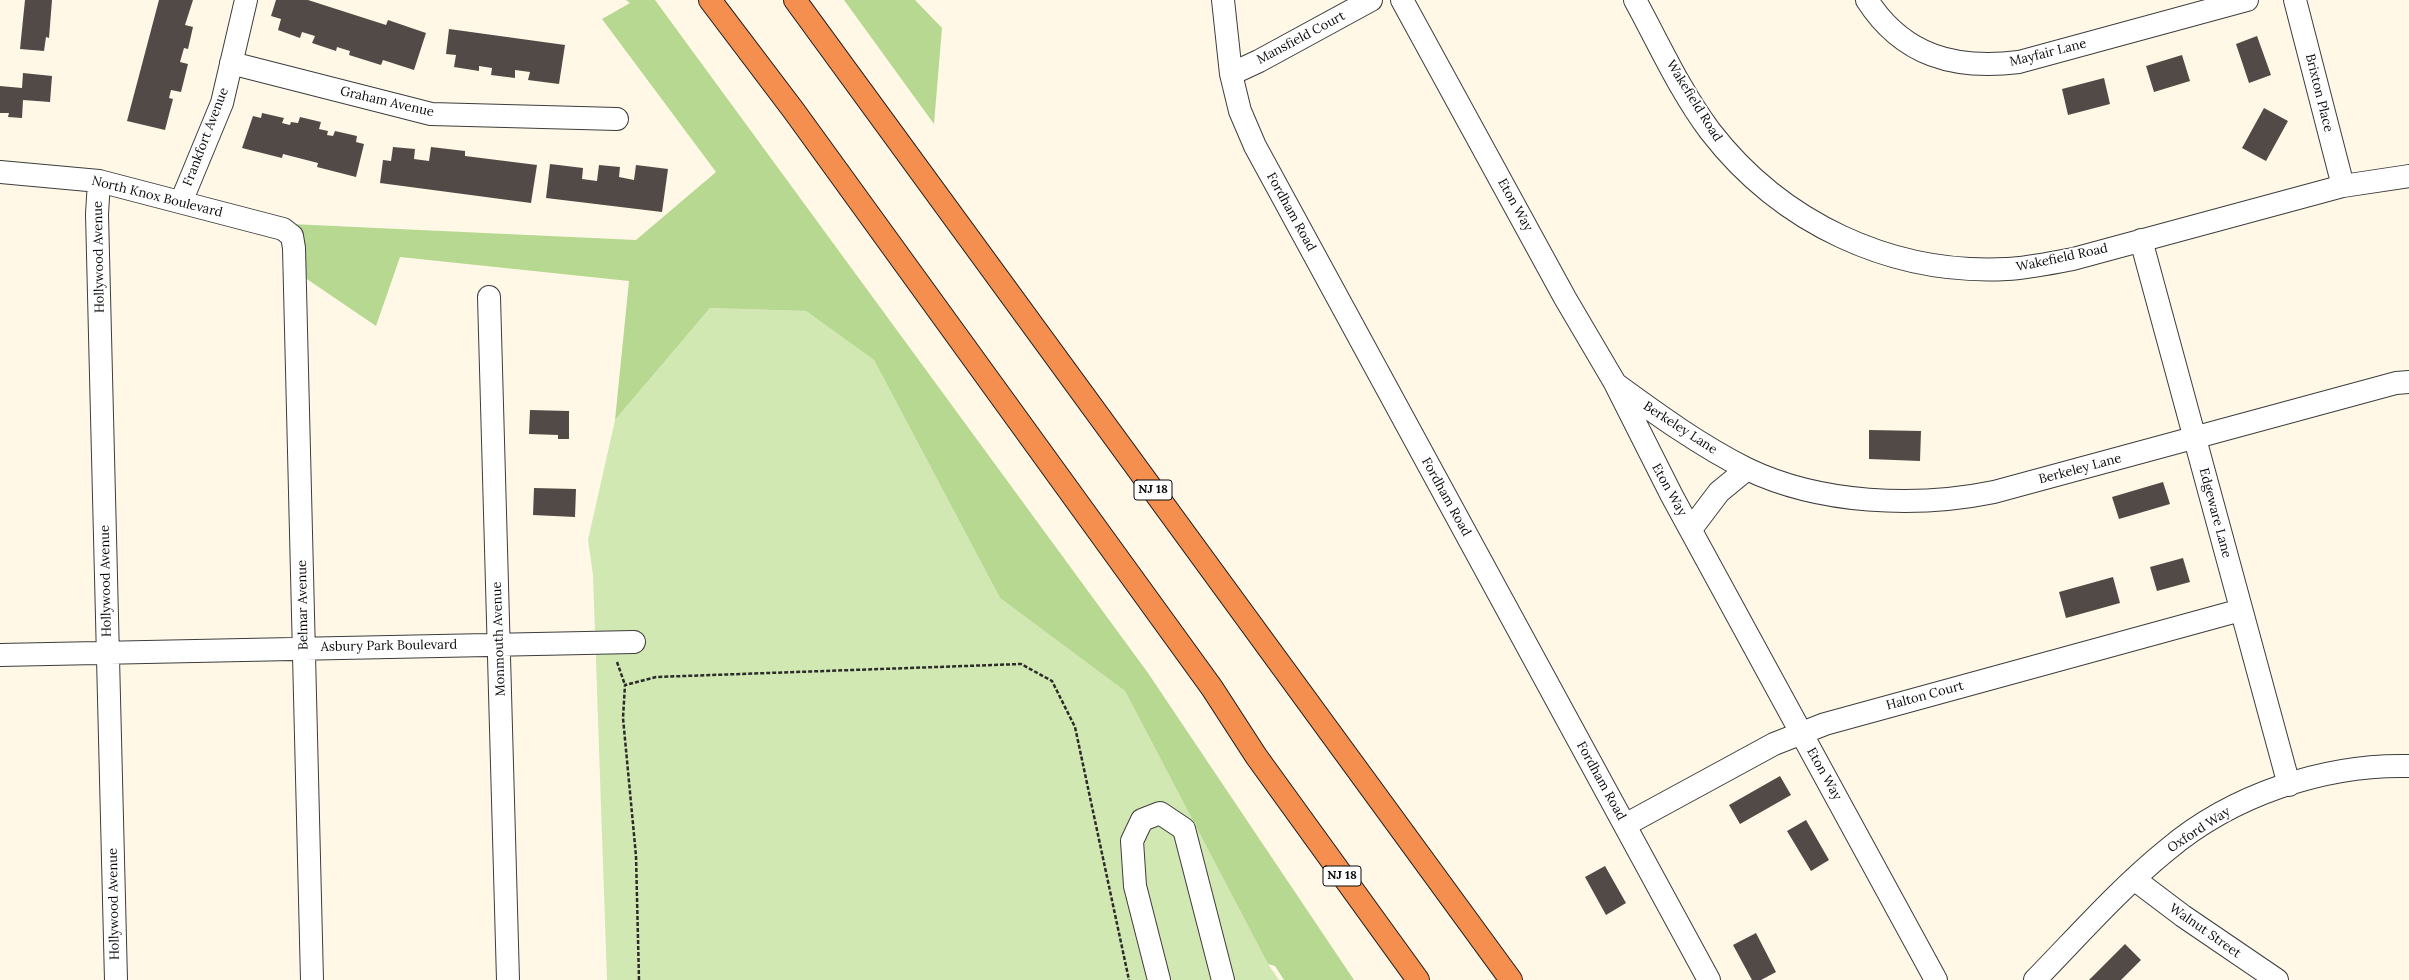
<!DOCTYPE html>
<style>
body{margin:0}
canvas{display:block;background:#fff8e6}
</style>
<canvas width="2409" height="980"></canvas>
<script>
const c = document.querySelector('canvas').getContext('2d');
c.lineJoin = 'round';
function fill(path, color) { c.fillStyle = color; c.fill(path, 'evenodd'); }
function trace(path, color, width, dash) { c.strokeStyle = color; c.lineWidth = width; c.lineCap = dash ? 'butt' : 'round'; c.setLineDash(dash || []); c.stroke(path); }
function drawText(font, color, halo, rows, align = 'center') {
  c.font = font + ' Lora,serif'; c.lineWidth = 4; c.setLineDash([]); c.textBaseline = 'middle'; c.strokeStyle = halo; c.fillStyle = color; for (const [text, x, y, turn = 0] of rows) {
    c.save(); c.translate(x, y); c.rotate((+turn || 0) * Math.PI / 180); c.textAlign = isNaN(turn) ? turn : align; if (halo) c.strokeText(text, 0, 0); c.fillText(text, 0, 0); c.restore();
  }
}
fill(new Path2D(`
 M710 308 806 311 874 360 1000 598 1125 691 1268 964 1279 980H607L593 575 588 540 615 420Z`), '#d1e8b2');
fill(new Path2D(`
 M626 0H655L1148 673 1354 980H1284L1275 966 1268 964 1125 691 1000 598 874 360 806 311 710 308 615 420 629 281 400 257 376 326 298 273 291 224 636 240 716 172 602 19 630 3Z
 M844 0H915L942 28 934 124Z`), '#b6d891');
fill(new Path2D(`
 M25 0H52L49 38 46 37 44 51 20 49Z
 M159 0H193L185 25 193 27 188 49 184 48 180 62 188 64 181 92 171 90 169 98 173 99 165 130 127 121Z
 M276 0H308L386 25 388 20 426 33 414 70 383 60 381 65 349 55 350 51 337 47 336 51 312 43 315 36 302 32 300 38 278 30 281 19 271 16Z
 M449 29 565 45 559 84 528 80 530 72 515 70V78L491 75 492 68 479 66V71L454 67 456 55 446 54Z
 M2257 36 2271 75 2249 83 2236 44Z
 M2182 55 2190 81 2154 92 2146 66Z
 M23 73 52 76 50 102 23 100 22 118 8 117 9 113H0V86L22 88Z
 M2104 78 2110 104 2068 115 2062 89Z
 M2264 108 2288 121 2266 161 2242 148Z
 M262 113 284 118 282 123 290 125 291 122 298 123 300 117 321 122 319 129 328 131 327 135 333 136 335 131 357 136 356 142 364 144 356 177 317 167 318 163 283 154 282 158 242 148 253 116 261 118Z
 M393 147 415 149 414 159 429 161 431 147 465 151V156L537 165 531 203 380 183 383 160 391 161Z
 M550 164 583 168 582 179 597 181 599 165 620 167 619 177 634 180 636 165 668 169 662 212 546 198Z
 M530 410 569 411V439H558V435L529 434Z
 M1869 430 1921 431 1920 461 1869 459Z
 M2163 482 2170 504 2119 519 2112 497Z
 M534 488 576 489 575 517 533 515Z
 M2183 558 2190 582 2157 591 2150 567Z
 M2113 577 2120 603 2066 618 2059 592Z
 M1780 776 1791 795 1740 824 1729 805Z
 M1806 820 1829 860 1811 871 1787 831Z
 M1605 866 1626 903 1606 915 1585 877Z
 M1756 933 1776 972 1761 980H1752L1733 945Z
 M2125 944 2141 960 2121 980H2089Z`), '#524a46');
const minor = new Path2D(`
 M1223 0 1231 74 1240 111 1255 146 1709 980
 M1402 0 1565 298 1615 383 1672 496 1936 980
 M1635 0C1659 44 1680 91 1710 131 1781 223 1891 275 2007 269 2029 268 2051 263 2073 259L2343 186 2409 176
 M1867 0C1903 56 1955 70 2019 62L2247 0
 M2295 0 2343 186
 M231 63 431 114 617 119
 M1231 74 1259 61 1371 0
 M0 172 99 181 283 229 292 236 294 248 312 980
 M99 181 97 214 116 980
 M181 202 222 103 246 0
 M2141 240 2289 785
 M489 297 508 980
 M1617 385C1658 415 1701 446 1747 469 1820 504 1916 508 1994 492L2396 383 2409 382
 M1691 529 1719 492 1747 469
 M0 655 634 642
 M1625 825 1774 744 1825 724 2241 610
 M2134 879 2183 916 2277 980
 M1159 980 1135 886 1132 841 1142 820 1160 813 1184 829 1223 980
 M2035 980C2078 936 2119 889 2167 850 2232 795 2324 764 2409 766`);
const highway = new Path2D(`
 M710 0 794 111 1212 688 1256 756 1418 980
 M795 0 1511 980`);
trace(minor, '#3d3d3d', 24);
trace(highway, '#1b1b1b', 24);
trace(new Path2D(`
 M617 662 625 685
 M639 980 636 856 623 718 625 685 656 677 1021 664 1052 681 1075 727 1129 980`), '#2c2c2c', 2.5, [4, 2]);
trace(minor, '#fff', 22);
trace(highway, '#f48f4f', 22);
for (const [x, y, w] of [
 [1153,490,38],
 [1342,876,38]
]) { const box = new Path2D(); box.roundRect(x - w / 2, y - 10, w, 20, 3); c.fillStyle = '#fff'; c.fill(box); trace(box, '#0a0a0a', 1); }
drawText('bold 12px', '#0a0a0a', null, [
 ["NJ 18",1153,490],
 ["NJ 18",1342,876]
]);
drawText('13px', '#0a0a0a', '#fff', [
 ["Mansfield Court",1301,38,-28],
 ["Mayfair Lane",2048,53,-14],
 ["Brixton Place",2319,93,76],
 ["Wakefield Road",1694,101,58],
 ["Graham Avenue",387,102,13],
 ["Frankfort Avenue",206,137,-69],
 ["North Knox Boulevard",157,197,14],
 ["Eton Way",1515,205,61],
 ["Fordham Road",1291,212,61],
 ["Hollywood Avenue",99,257,-91],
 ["Wakefield Road",2062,258,-12],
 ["Berkeley Lane",1680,428,33],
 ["Berkeley Lane",2080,469,-15],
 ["Eton Way",1669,490,61],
 ["Fordham Road",1446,497,61],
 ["Edgeware Lane",2215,513,75],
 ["Hollywood Avenue",106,581,-91],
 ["Belmar Avenue",303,605,-91],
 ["Monmouth Avenue",499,639,-92],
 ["Asbury Park Boulevard",389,646,-1],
 ["Halton Court",1925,696,-15],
 ["Eton Way",1824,774,61],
 ["Fordham Road",1601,781,61],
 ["Oxford Way",2199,830,-33],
 ["Hollywood Avenue",114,904,-91],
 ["Walnut Street",2205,931,35]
]);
</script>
